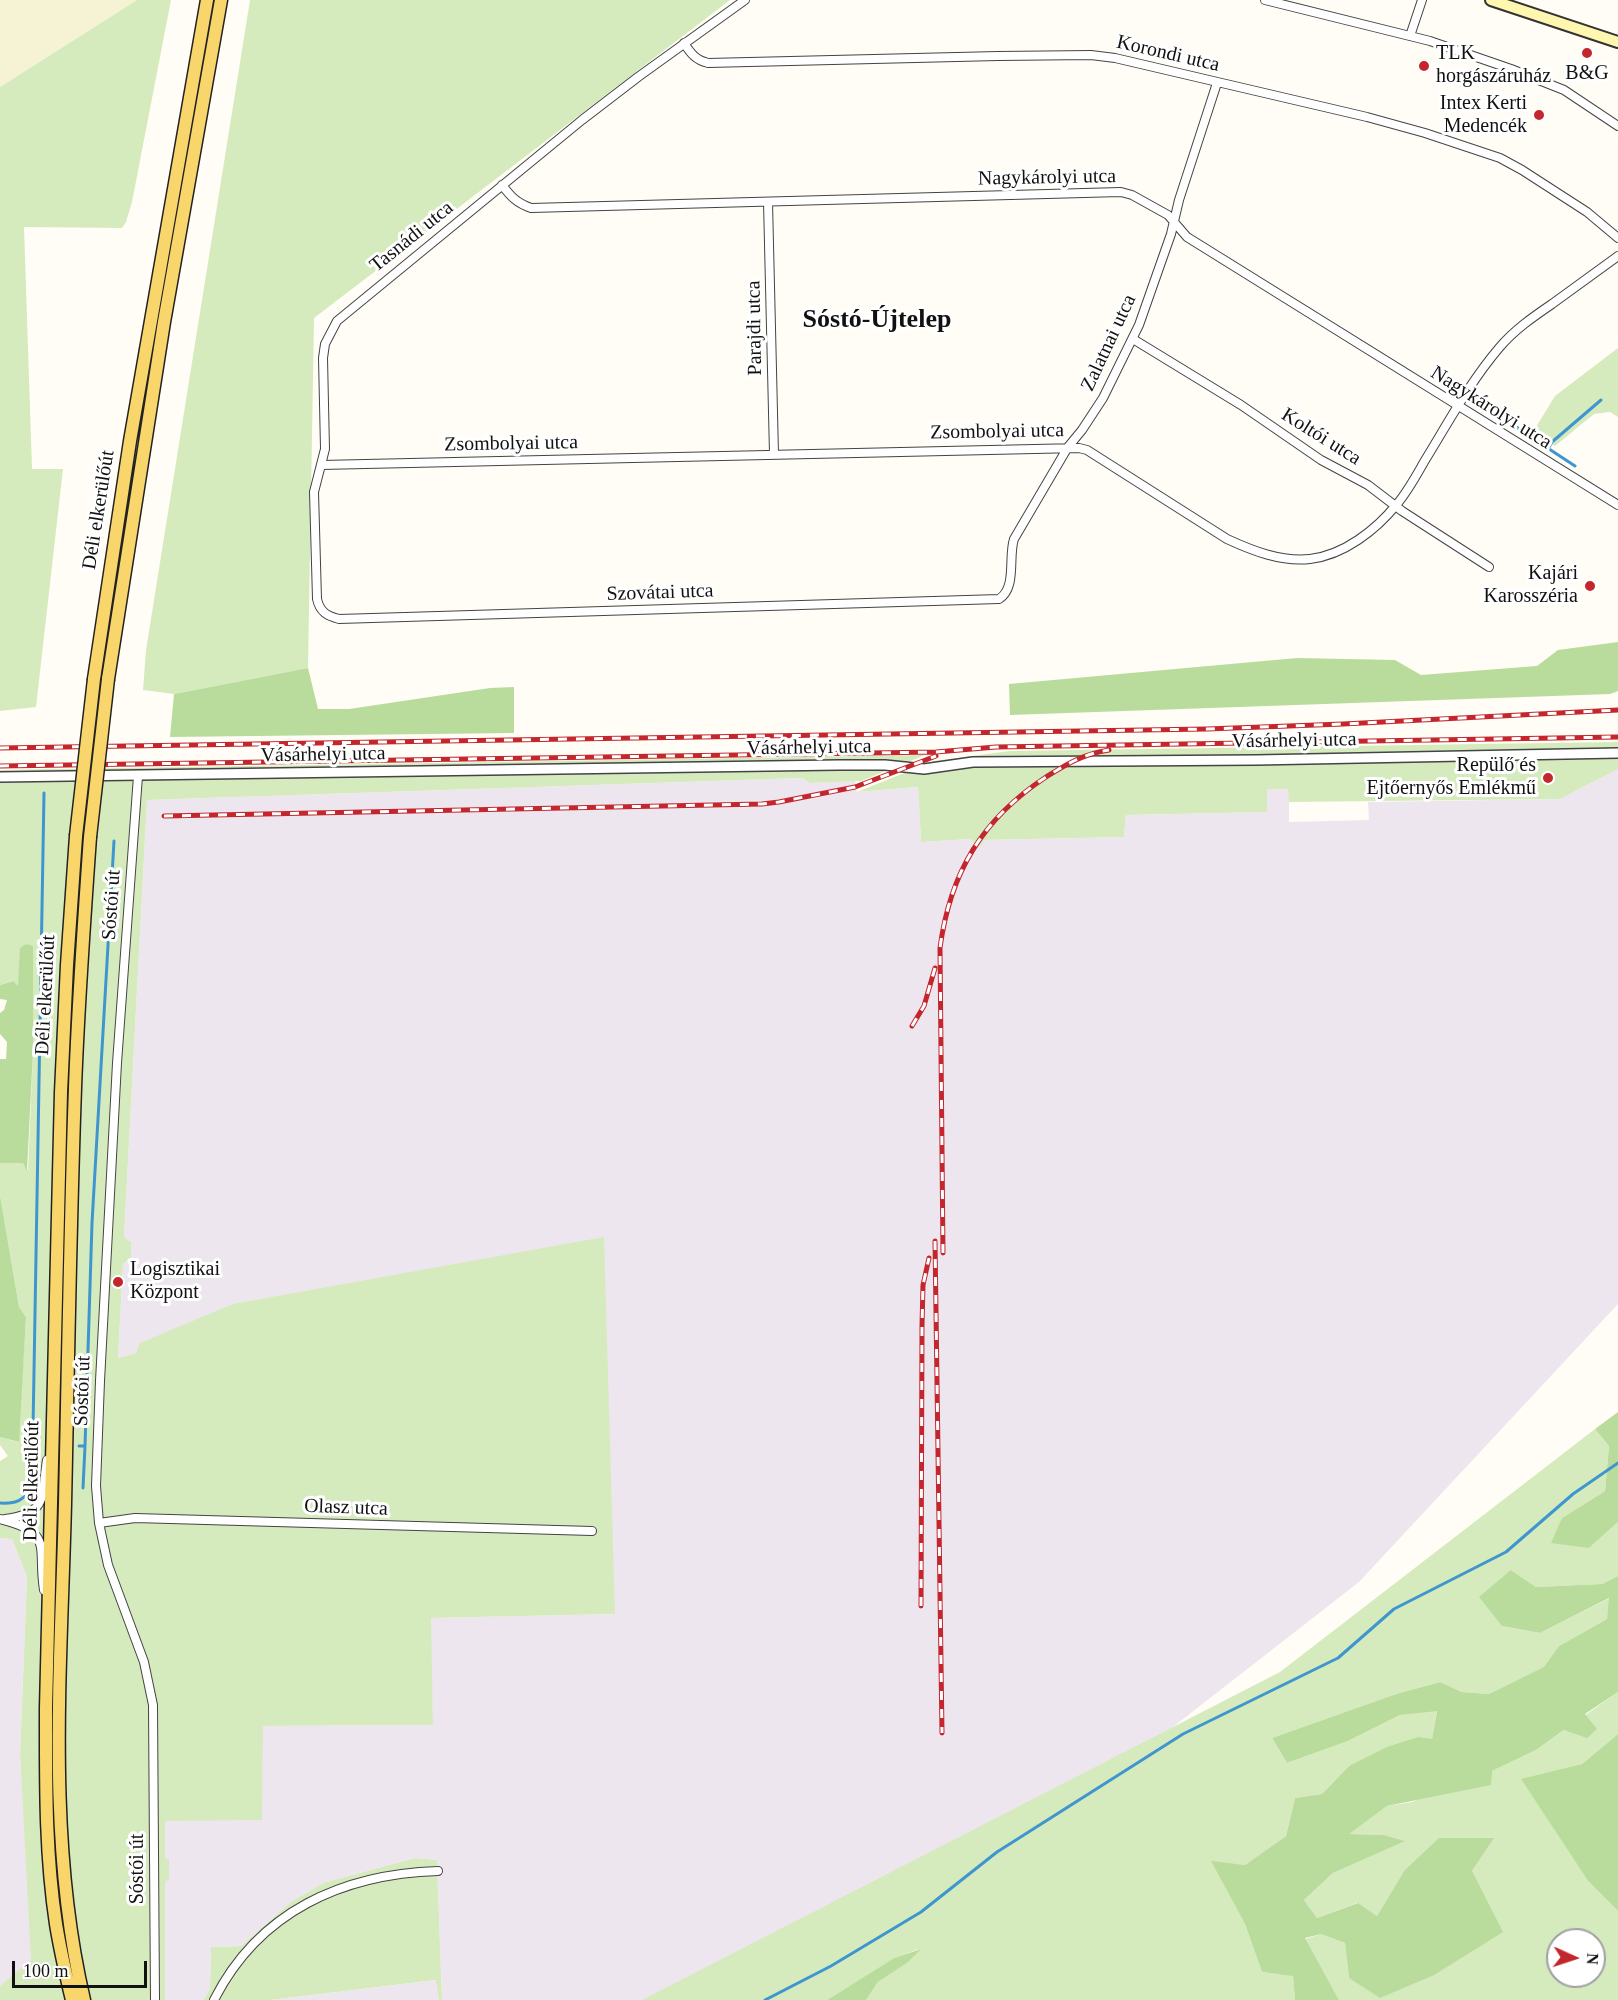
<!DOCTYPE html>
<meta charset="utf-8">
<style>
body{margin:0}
#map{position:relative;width:1618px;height:2000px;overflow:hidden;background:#fffdf5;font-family:"Times New Roman",serif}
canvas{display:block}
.north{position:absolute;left:1546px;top:1928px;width:60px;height:60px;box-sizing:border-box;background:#fff;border:2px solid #a0a0a0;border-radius:50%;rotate:93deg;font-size:16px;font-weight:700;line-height:24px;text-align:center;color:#111}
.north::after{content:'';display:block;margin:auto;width:21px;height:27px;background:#c4262e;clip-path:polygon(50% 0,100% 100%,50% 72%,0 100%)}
.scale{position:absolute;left:12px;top:1961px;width:135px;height:27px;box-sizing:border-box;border:3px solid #111;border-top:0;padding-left:8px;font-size:18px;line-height:21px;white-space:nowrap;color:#111;-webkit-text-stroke:4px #fff;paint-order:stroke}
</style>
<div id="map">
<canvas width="1618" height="2000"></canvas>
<div class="north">N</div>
<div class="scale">100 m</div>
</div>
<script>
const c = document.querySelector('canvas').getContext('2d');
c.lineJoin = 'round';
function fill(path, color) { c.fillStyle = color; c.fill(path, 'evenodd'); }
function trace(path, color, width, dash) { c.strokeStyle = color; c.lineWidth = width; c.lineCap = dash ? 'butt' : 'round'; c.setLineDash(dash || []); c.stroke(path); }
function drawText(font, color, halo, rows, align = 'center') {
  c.font = font + ' "Times New Roman",serif'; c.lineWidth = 6; c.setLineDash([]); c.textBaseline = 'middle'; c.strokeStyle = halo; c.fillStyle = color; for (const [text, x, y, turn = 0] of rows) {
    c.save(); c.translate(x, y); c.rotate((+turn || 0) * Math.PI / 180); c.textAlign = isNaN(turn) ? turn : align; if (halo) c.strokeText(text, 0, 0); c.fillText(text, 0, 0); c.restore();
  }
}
fill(new Path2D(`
 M1618 769V1304L1359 1582 1169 1730 644 2000H442L437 1860 415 1858 323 1883 291 1902 241 1946 211 1947 210 1988 204 2000H165V1880H168L169 1859H165V1821L263 1726 433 1725 430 1618 615 1614 136 1353 118 1358 123 1264 131 1258V1242L124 1237 147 800 802 778 810 783 855 781 857 792 918 787 921 842 970 839 979 846 984 840 1124 837 1126 815 1267 812 1266 789H1289V822L1369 820 1368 802 1560 799Z
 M0 1538 12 1539 27 1577 20 1754 32 1961 0 1986Z
 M437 1980 439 2000H271Z`), '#eee6ef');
fill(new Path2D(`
 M0 0H137L0 87Z`), '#f6f3d4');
fill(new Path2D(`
 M137 0H171L132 202 126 222 122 228 24 227 32 469H63L36 707 0 711V87Z
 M250 0H730L314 318 308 668 174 694 143 690 146 650Z
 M1618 348V417L1610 412 1594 414 1555 446 1533 432 1555 396Z
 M1618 742V769L1560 799 1289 802 1288 789H1267V812L1126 815 1124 837 984 840 980 847 970 839 921 842 918 787 857 792 934 761 1010 751Z
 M925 755 861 781 810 783 802 778 147 800 124 1237 131 1242V1258L123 1264 118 1358 136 1353 140 1343 233 1304 604 1237 615 1614 431 1618 433 1725 263 1726 262 1820 165 1821V1859H169V1880L165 1881V2000H0V1986L31 1960 20 1754 27 1577 12 1539 0 1538V1461L8 1456 0 1445V1437L18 1442 26 1317 19 1307 0 1195V1163H23L28 1170 33 1052V947L26 944 18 987 12 981 0 985V770Z
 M1595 1429 1609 1446 1605 1491 1562 1518 1589 1548 1618 1522V1576L1602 1584 1536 1587 1511 1570 1502 1626 1540 1633 1610 1598 1607 1619 1559 1646 1545 1667 1489 1694 1462 1692 1440 1682 1396 1694 1272 1738 1287 1763 1348 1741 1400 1715 1437 1710 1432 1739 1349 1766 1322 1794 1295 1798 1286 1836 1245 1865 1212 1862 1245 1924 1262 1972 1293 1975 1295 2000H866L878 1982 907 1963 919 1949 894 1958 827 2000H642L1280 1672Z
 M1618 1692V1734L1582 1764 1522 1780 1588 1881 1618 1911V2000H1339L1305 1939 1321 1934 1345 1943 1349 1978 1472 1871 1493 1839 1404 1871 1377 1916 1357 1903 1317 1918 1304 1900 1333 1873 1404 1841 1384 1835 1348 1834 1387 1806 1412 1802 1492 1771 1536 1750ZM1558 1940H1594V1976H1558Z
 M415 1858 437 1860 442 2000H439L436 1980 271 2000H204L210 1988 211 1947 241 1946 291 1902 323 1883Z`), '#d5ebbd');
fill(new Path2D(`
 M1618 642V691L1610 694 1010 715 1009 684 1297 658 1395 660 1421 675 1537 666 1558 650Z
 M308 668 318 709H349L490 688 514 687V733L170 737 174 694Z
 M26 944 33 946V1052L27 1171 23 1163H0V1059H6L7 1042 0 1034V1013L4 1010 7 1000 0 999V985L13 981 18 986 20 948Z
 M0 1195 19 1307 26 1317 19 1442 0 1437Z
 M1618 1412V1522L1589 1548 1551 1543 1562 1518 1605 1491 1609 1446 1595 1429Z
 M1511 1570 1536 1587 1602 1584 1618 1576V1692L1585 1714 1597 1729 1587 1738 1564 1730 1536 1750 1492 1771 1491 1785 1387 1806 1349 1834 1384 1835 1405 1841 1333 1873 1304 1900 1317 1918 1358 1903 1377 1916 1404 1871 1439 1838H1494L1472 1871 1503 1932 1434 1975 1380 1998 1349 1978 1345 1943 1321 1934 1305 1938 1339 2000H1295L1293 1976 1262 1972 1245 1924 1211 1861 1245 1865 1286 1836 1295 1798 1322 1794 1349 1766 1387 1747 1418 1737 1432 1739 1437 1711 1400 1715 1348 1741 1287 1763 1272 1738 1396 1694 1440 1682 1462 1692 1489 1694 1544 1667 1559 1646 1607 1619 1609 1598 1540 1633 1502 1626 1479 1597Z
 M1618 1734V1911L1588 1881 1521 1779 1582 1764Z
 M921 1949 907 1963 878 1982 866 2000H827L894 1958Z`), '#b9dc9c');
trace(new Path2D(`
 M1473 398 1536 440
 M1543 445 1575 466
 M1548 449 1552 442 1601 400
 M79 1446H85L92 1223 114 841
 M83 1488 85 1446
 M0 1503C16 1504 23 1501 32 1487L44 793
 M765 2000 831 1966 921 1912 997 1852 1183 1734 1338 1658 1394 1609 1506 1552 1573 1494 1618 1463`), '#3f96cf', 3);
const minor = new Path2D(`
 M745 0 638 77 582 120 337 321 325 344 323 358 325 449 314 492 317 599C320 612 327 616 339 619L999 599C1017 588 1008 557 1014 539L1068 447 1082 430 1103 398 1139 325 1171 234 1179 200 1217 83
 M1265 0 1430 41 1511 69 1564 90 1618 126
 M1410 36 1422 0
 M684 43C691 54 696 60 708 63L998 56 1091 55 1115 58 1367 117 1425 133 1500 158 1522 170 1587 212 1618 238
 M502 185C511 197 517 203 531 208L1121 192 1132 195 1168 215 1187 237 1618 505
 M768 202 774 454
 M1133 339 1241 405 1321 460 1368 485 1402 511 1489 567
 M321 465 1079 448 1087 450 1227 539C1253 551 1281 562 1310 559 1344 555 1376 530 1397 504 1408 491 1416 476 1424 462 1448 423 1470 382 1499 348 1514 330 1533 317 1552 304 1574 288 1596 272 1618 256
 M138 776 117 1063 100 1381 96 1486 99 1523 108 1565 144 1662 153 1705 155 2000
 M0 1519C55 1533 37 1546 44 1590
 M5 1519C49 1513 41 1497 47 1460
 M99 1523 135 1518 592 1531
 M214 2000C259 1911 343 1874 438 1871`);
const tertiary = new Path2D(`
 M0 777 839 765H885L924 769 973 762 1256 760 1618 753`);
const secondary = new Path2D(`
 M1491 0 1618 42`);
const primary = new Path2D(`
 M94 679 130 441 207 0
 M108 679 164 322 221 0
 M72 2000C66 1975 60 1949 56 1924 45 1852 46 1780 46 1708L61 1092 67 965 76 836
 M84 2000C46 1839 61 1668 65 1504 68 1366 70 1227 75 1088 78 1005 84 921 90 837`);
trace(minor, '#444', 10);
trace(tertiary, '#444', 12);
trace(secondary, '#333', 14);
trace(primary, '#222', 15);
trace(minor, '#fff', 8);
trace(tertiary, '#fff', 9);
trace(secondary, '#fff6b0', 10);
trace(primary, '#f9d66b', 12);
const rail = new Path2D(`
 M0 748 1207 729 1343 724 1618 710
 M0 766 936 752 996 747 1618 737
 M164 816 762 804 779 802 855 787 936 756
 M912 1026 924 1006 935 968
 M935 1241 942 1733
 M943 1253 940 948C950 873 982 819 1046 777 1067 764 1083 754 1109 750
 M921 1606 922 1326 923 1285 929 1258`);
trace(rail, '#c4262e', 5);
trace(rail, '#fff', 3, [9]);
const primaryBridge = new Path2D(`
 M76 836 94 679
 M90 837 108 679`);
trace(primaryBridge, '#222', 15, []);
trace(primaryBridge, '#f9d66b', 12);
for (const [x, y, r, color] of [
 [1587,53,6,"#c4262e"],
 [1424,66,6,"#c4262e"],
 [1539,115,6,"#c4262e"],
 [1590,586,6,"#c4262e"],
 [1548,778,6,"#c4262e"],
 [118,1282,6,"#c4262e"]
]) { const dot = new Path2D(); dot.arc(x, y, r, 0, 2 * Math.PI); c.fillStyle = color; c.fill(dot); trace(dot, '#fff', 2); }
drawText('20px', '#111', '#fff', [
 ["Korondi utca",1168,54,13],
 ["Nagykárolyi utca",1047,178,-1],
 ["Tasnádi utca",412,237,-39],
 ["Parajdi utca",755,328,-91],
 ["Zalatnai utca",1109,343,-65],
 ["Nagykárolyi utca",1491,408,32],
 ["Zsombolyai utca",997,432,-1],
 ["Koltói utca",1321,437,32],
 ["Zsombolyai utca",511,444,-1],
 ["Déli elkerülőút",99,510,-81],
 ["Szovátai utca",660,593,-2],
 ["Vásárhelyi utca",1294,741,-1],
 ["Vásárhelyi utca",809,748,-1],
 ["Vásárhelyi utca",323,755,-1],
 ["Sóstói út",112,905,-86],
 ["Déli elkerülőút",46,995,-87],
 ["Sóstói út",83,1391,-88],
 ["Déli elkerülőút",32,1481,-89],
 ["Olasz utca",346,1508,2],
 ["Sóstói út",138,1869,-90]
]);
drawText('20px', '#111', '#fff', [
 ["TLK",1436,54,"left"],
 ["horgászáruház",1436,77,"left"],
 ["B&G",1587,74,"center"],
 ["Intex Kerti",1527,104],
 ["Medencék",1527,127],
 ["Kajári",1578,574],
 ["Karosszéria",1578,597],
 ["Repülő és",1536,766],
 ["Ejtőernyős Emlékmű",1536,789],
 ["Logisztikai",130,1270,"left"],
 ["Központ",130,1293,"left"]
], 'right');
drawText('bold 26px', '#111', '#fff', [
 ["Sóstó-Újtelep",877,320]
]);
</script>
